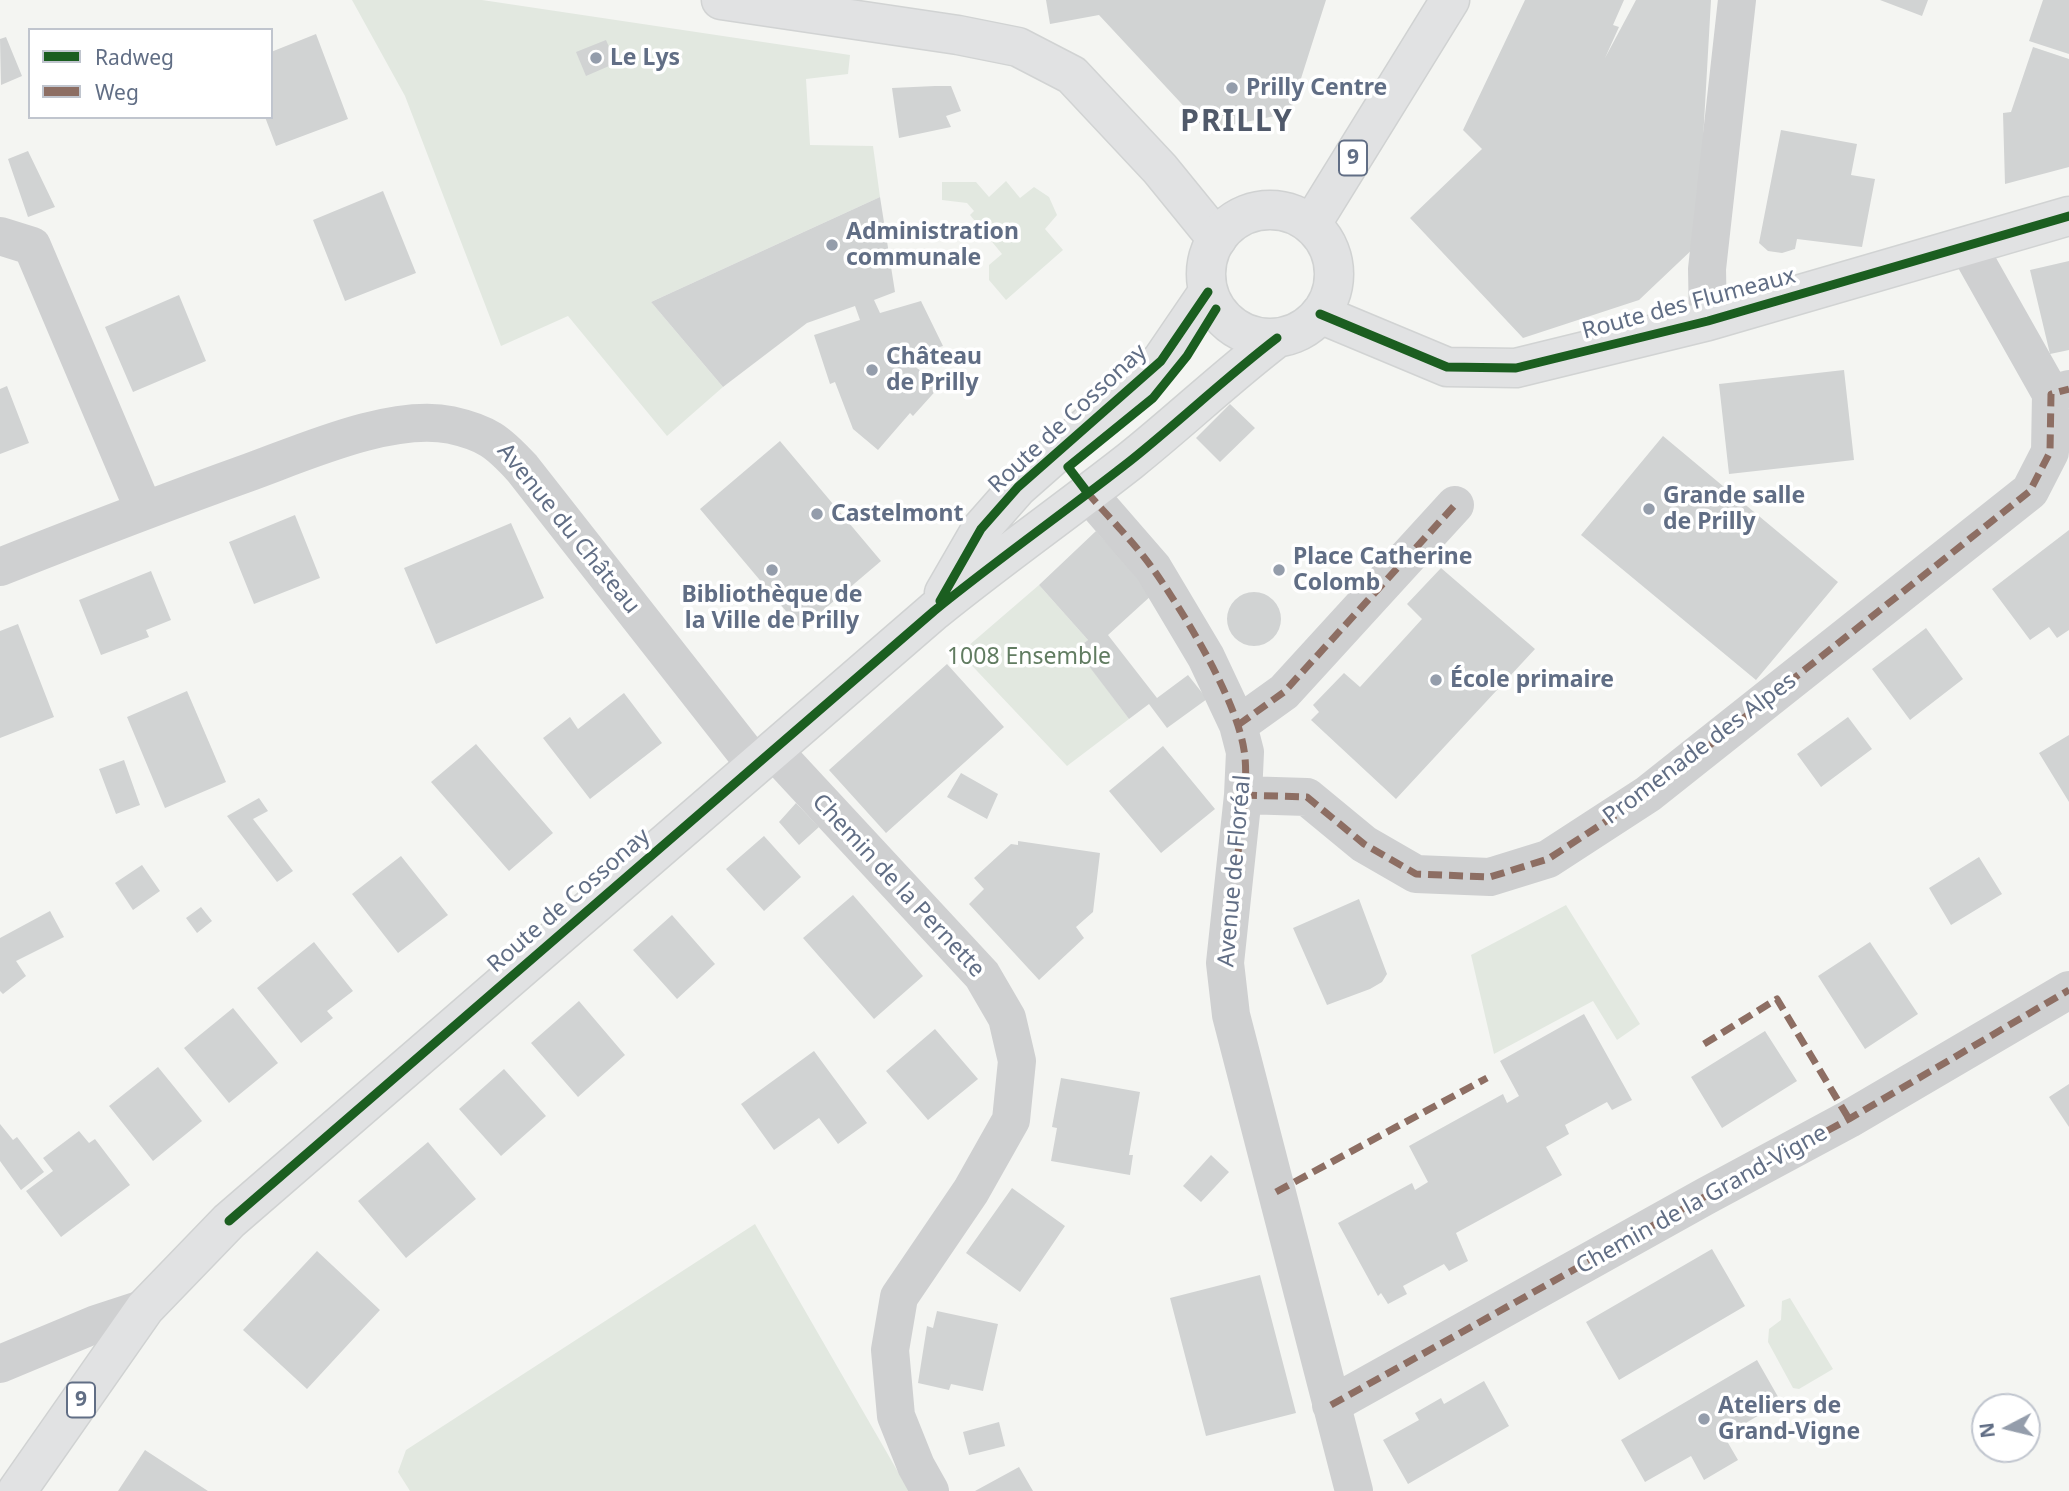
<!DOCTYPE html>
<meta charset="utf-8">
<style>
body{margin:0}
#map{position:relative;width:2069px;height:1491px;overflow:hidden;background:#f4f5f2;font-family:"Noto Sans",sans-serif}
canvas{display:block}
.legend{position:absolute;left:28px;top:28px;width:245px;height:91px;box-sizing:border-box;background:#fff;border:2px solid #c0c5ce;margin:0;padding:9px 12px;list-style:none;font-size:21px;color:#616e85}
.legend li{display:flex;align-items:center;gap:14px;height:35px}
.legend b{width:35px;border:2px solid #c0c5ce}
.north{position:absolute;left:1971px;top:1393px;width:70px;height:70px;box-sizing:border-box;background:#fff;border:2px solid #c0c5ce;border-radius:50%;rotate:263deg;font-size:19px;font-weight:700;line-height:28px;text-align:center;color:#616e85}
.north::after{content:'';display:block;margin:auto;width:24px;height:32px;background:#949dab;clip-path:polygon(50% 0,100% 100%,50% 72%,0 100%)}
</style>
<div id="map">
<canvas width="2069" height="1491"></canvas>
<ul class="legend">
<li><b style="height:9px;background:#1b5e20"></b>Radweg</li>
<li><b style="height:9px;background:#8d6e63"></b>Weg</li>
</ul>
<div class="north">N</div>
</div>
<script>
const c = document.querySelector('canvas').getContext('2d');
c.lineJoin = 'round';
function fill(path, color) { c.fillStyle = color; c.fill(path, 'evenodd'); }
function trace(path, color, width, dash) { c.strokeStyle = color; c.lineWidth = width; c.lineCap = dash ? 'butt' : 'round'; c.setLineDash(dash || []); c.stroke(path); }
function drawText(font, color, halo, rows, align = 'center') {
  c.font = font + ' "Noto Sans",sans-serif'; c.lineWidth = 7; c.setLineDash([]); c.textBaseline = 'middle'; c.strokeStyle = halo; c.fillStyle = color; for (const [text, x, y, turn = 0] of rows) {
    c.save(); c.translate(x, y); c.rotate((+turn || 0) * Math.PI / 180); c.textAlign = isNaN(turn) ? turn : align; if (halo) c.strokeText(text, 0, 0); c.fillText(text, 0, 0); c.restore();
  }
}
fill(new Path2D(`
 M352 0H482L850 55 848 74 806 79 810 145 873 146 880 197 651 302 723 387 667 436 568 316 501 346 405 96Z
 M1006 181 1020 198 1034 187 1049 197 1057 215 1045 229 1063 250 1006 300 989 280V265L1002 254 970 215 974 211 967 203 942 200V182H976L989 197Z
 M1039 585 1088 640 1077 649 1129 719 1067 766 960 653Z
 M1566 905 1640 1024 1617 1040 1593 1001 1494 1054 1471 955Z
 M755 1224 909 1491H410L398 1472 406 1450Z
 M1790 1298 1833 1369 1799 1389 1793 1388 1768 1342 1769 1329 1781 1320 1782 1301Z`), '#e2e8e0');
fill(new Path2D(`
 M1046 0H1326L1290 113 1206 130 1099 15 1050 24Z
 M1525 0H1624L1613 25 1619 27 1605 58 1636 0H1711L1697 245 1639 300 1523 338 1410 218 1482 149 1463 130Z
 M1880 0H1928L1922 16Z
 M2043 0H2069V54L2029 41Z
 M316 34 348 119 276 146 265 117H271V52Z
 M6 37 22 76 1 85 0 39Z
 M606 40 616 63 586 76 576 52Z
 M2033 47 2069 59V167L2005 184 2003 113 2011 112Z
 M935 86H951L961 111 946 116 951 127 899 138 892 88Z
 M1781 130 1857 144 1851 175 1875 179 1862 247 1797 239 1795 249 1782 253 1768 251 1759 243Z
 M28 151 55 207 28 217 8 159Z
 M383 191 416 273 345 301 313 220Z
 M880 197 895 292 874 300 880 313 921 301 943 346 904 358 940 386 913 416 910 413 878 450 853 429 835 382 830 384 814 335 860 320 855 306 807 323 723 387 651 302Z
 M2069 261V350L2050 354 2030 270Z
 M179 295 206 361 133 392 105 327Z
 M1844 370 1854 460 1729 474 1719 384Z
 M7 386 29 443 0 454V389Z
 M1230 404 1255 428 1220 462 1196 438Z
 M1663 436 1838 582 1756 680 1581 535Z
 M780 441 881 561 801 629 700 509Z
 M295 515 320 578 254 604 229 542Z
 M511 523 544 598 436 644 404 568Z
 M2069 530V630L2057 638 2049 627 2030 640 1992 589Z
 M1096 531 1153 594 1108 635 1157 698 1188 675 1207 699 1167 728 1149 704 1129 719 1076 649 1088 640 1039 585Z
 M1441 568 1535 649 1396 799 1311 720 1319 712 1313 705 1344 673 1360 687 1422 619 1407 604Z
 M151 571 171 620 146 630 149 637 101 655 79 600Z
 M1227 619a27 27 0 1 1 54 0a27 27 0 1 1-54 0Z
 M18 624 54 717 0 738V631Z
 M1926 628 1963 679 1910 720 1872 669Z
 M947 664 1004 727 886 833 829 770Z
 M187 691 226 782 165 808 127 717Z
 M624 693 662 743 590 799 543 738 570 717 578 729Z
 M1848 717 1872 749 1821 787 1797 754Z
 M2069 735V802L2039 753Z
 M476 744 553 833 509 871 431 782Z
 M1163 746 1215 809 1161 853 1109 791Z
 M124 760 140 805 116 814 99 769Z
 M961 773 998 794 987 819 947 797Z
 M259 798 268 811 253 819 293 871 277 882 227 816Z
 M796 803 819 827 799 845 779 822Z
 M764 836 801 877 764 911 726 869Z
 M1018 841 1100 853 1093 912 1076 927 1084 938 1039 980 969 904 984 889 974 878 1011 844 1018 845Z
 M401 856 448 915 398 953 352 894Z
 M1979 857 2002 894 1951 925 1929 888Z
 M142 865 160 891 133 910 115 883Z
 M853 895 923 976 874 1019 803 938Z
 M1359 899 1387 974 1382 982 1370 989 1327 1005 1293 928Z
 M201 907 212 921 197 933 186 918Z
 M50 911 64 937 16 961 26 976 3 994 0 991V938Z
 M672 915 715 964 677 999 633 950Z
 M314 942 353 991 327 1011 333 1018 301 1043 257 988Z
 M1870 942 1918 1014 1865 1049 1818 976Z
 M579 1001 625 1055 578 1097 531 1043Z
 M233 1008 278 1063 229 1103 184 1048Z
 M1584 1014 1632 1100 1612 1110 1607 1102 1565 1125 1569 1134 1546 1147 1562 1175 1456 1233 1468 1261 1449 1271 1444 1264 1403 1286 1407 1294 1388 1304 1381 1293 1378 1296 1338 1223 1412 1183 1415 1190 1428 1182 1409 1146 1503 1094 1507 1103 1519 1096 1500 1061Z
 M935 1029 978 1079 928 1120 886 1071Z
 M1765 1031 1797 1081 1722 1128 1691 1077Z
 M814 1051 867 1123 838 1144 819 1118 774 1150 741 1104Z
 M158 1067 202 1121 153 1161 109 1106Z
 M504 1069 546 1116 501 1156 459 1109Z
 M1061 1078 1140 1092 1129 1155H1133L1130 1175 1051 1161 1057 1128 1052 1127Z
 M2069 1084V1127L2049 1097Z
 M0 1124 13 1140 17 1137 44 1172 21 1190 0 1161Z
 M79 1131 89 1143 95 1139 130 1185 61 1237 26 1191 53 1171 43 1158Z
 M428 1142 476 1199 406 1258 358 1201Z
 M1211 1155 1229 1172 1201 1202 1183 1186Z
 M1012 1188 1065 1226 1020 1292 966 1253Z
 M1712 1249 1745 1306 1619 1380 1586 1322Z
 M317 1251 380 1310 307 1389 243 1330Z
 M1260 1275 1296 1413 1206 1436 1170 1298Z
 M937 1311 998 1324 983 1391 951 1384 949 1390 918 1383 927 1326 933 1328Z
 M1757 1360 1781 1402 1724 1436 1738 1460 1704 1480 1691 1456 1645 1482 1621 1440Z
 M1484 1381 1509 1426 1408 1484 1383 1440 1419 1420 1415 1413 1441 1398 1444 1404Z
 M999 1422 1005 1446 969 1455 963 1432Z
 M145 1450 208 1491H118Z
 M1019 1467 1033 1491H975Z`), '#d1d3d3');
const secondary = new Path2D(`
 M721 0 958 35 1018 47 1072 75 1160 169 1217 239
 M1320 314 1447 367 1516 368 1708 321 2069 216`);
const primary = new Path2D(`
 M1206 274a64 64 0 1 1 128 0a64 64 0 1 1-128 0Z
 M1311 225 1450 0
 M944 593 981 529 1018 487 1161 361 1208 292
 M17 1491 145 1308 229 1221 934 611C998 559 1065 512 1130 461 1180 421 1226 377 1277 338`);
trace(secondary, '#d1d3d3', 41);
trace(primary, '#d0d2d2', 41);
trace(new Path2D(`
 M0 236 32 246 144 510
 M1967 245 2051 394
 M1708 321 1707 269 1737 0
 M1087 492 1153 568 1206 657 1238 725 1245 752 1243 795 1225 963 1231 1015 1354 1491
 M0 567C83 534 166 502 250 472 305 452 392 413 451 425 487 433 498 442 522 468L756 766
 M1238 725 1284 692 1455 505
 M774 751 982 975 1007 1018 1017 1061 1011 1120 971 1191 899 1297 890 1350 896 1416 916 1466 930 1491
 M1243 795 1307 797 1364 844 1416 874 1490 877 1548 859 1648 794 2030 491 2050 452 2051 394 2069 389
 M0 1364 96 1324 145 1308
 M1331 1405 1706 1196 1849 1119 2069 990`), '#cfd0d1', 38);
trace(secondary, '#e1e2e3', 38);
trace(primary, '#e1e2e3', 38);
trace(new Path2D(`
 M1087 492C1109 518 1134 542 1153 569 1184 613 1236 698 1244 750 1251 791 1234 871 1229 915
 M1238 725 1284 692 1455 505
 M1243 795 1307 797 1364 844 1416 874 1490 877 1548 859 1648 794 2030 491 2050 452 2051 394 2069 389
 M1704 1044 1777 999 1849 1119
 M1276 1192 1487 1078
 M1331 1405 1706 1196 1849 1119 2069 990`), '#8d6e63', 7, [14, 7]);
trace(new Path2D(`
 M1320 314 1447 367 1516 368 1708 321 2069 216
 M1087 492 1068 467 1153 398 1187 356 1216 309
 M940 601 981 529 1018 487 1161 361 1208 292
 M229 1221 934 611C998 559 1065 512 1130 461 1180 421 1226 377 1277 338`), '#1b5e20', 9);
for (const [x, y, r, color] of [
 [596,58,7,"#949dab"],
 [1232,88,7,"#949dab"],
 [832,245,7,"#949dab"],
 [872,370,7,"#949dab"],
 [1649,509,7,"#949dab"],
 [817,514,7,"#949dab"],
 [772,570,7,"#949dab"],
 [1279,570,7,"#949dab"],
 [1436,680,7,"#949dab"],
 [1704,1419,7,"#949dab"]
]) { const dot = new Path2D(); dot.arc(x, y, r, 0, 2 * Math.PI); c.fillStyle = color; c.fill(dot); trace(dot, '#fff', 2.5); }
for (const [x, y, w] of [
 [1353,158,28],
 [81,1400,28]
]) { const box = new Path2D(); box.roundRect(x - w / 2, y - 17.5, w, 35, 5); c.fillStyle = '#fff'; c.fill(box); trace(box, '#616e85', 2); }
drawText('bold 21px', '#616e85', null, [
 ["9",1353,158],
 ["9",81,1400]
]);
drawText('bold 23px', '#616e85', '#fff', [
 ["Le Lys",610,58],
 ["Prilly Centre",1246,88],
 ["Administration",846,232],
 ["communale",846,258],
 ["Château",886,357],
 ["de Prilly",886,383],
 ["Grande salle",1663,496],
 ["de Prilly",1663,522],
 ["Castelmont",831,514],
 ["Place Catherine",1293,557],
 ["Colomb",1293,583],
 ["Bibliothèque de",772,595,"center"],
 ["la Ville de Prilly",772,621,"center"],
 ["École primaire",1450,680],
 ["Ateliers de",1718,1406],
 ["Grand-Vigne",1718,1432]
], 'left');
drawText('23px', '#616e85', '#fff', [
 ["Route des Flumeaux",1689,304,-15],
 ["Route de Cossonay",1068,419,-43],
 ["Avenue du Château",568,529,51],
 ["Promenade des Alpes",1700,749,-37],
 ["Avenue de Floréal",1235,871,-85],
 ["Chemin de la Pernette",898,886,47],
 ["Route de Cossonay",569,901,-41],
 ["Chemin de la Grand-Vigne",1702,1200,-29]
]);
drawText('23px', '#617c61', '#fff', [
 ["1008 Ensemble",1029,657]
]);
c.letterSpacing = '2px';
drawText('bold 30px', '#50596a', '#fff', [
 ["PRILLY",1237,122]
]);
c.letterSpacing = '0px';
</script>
